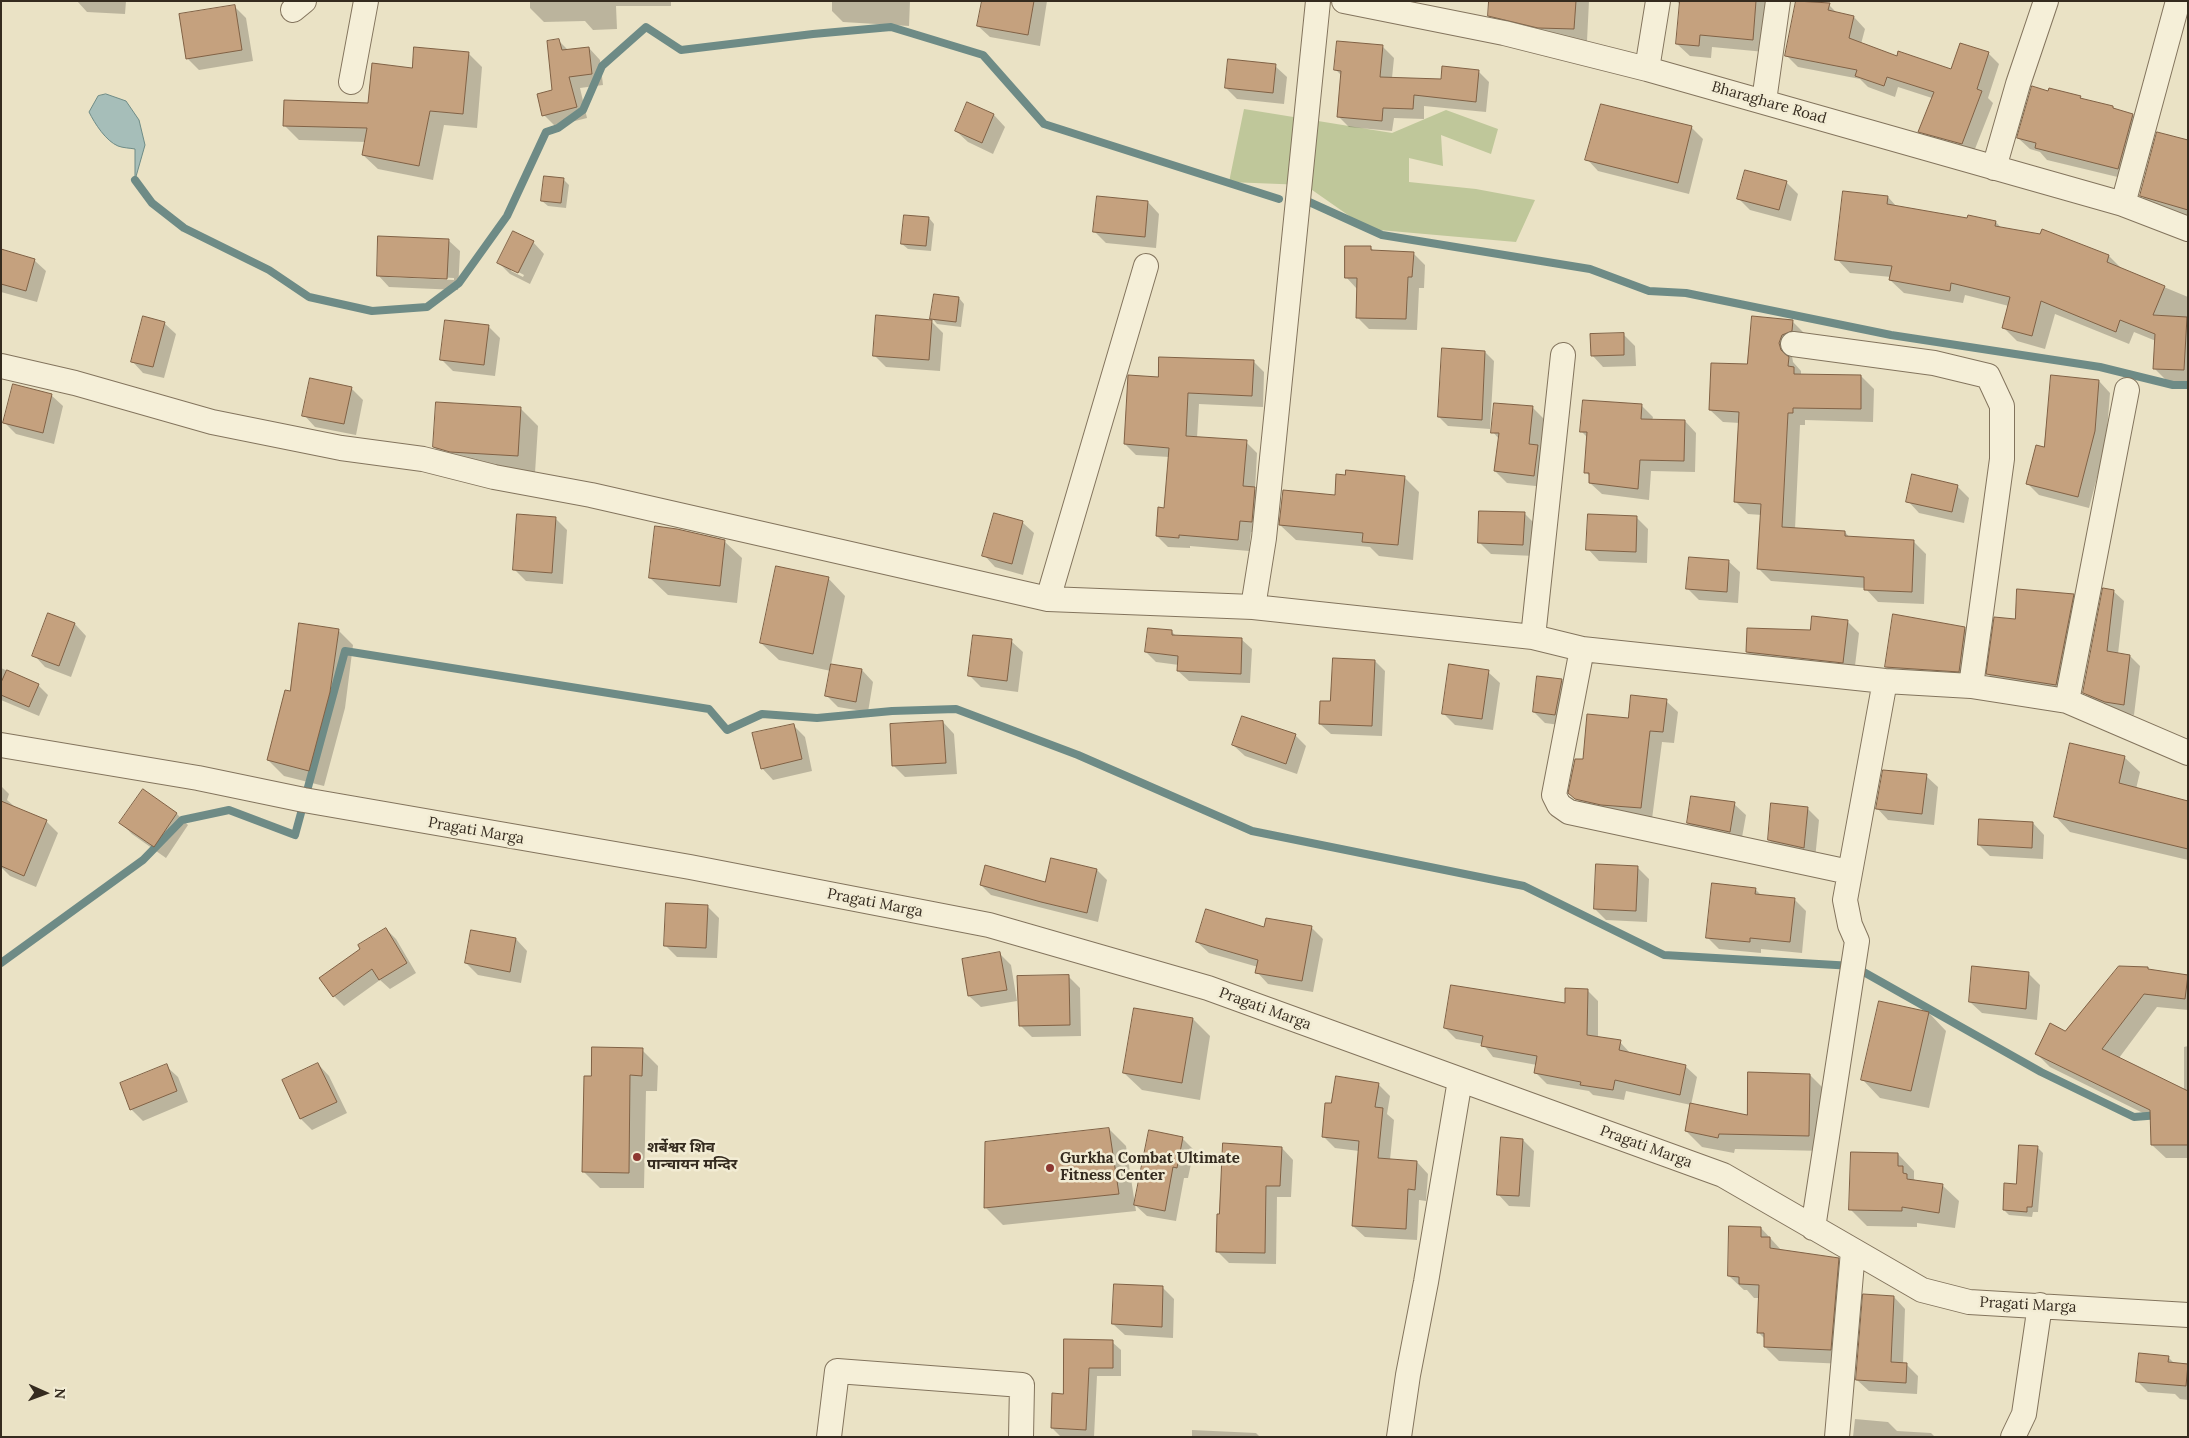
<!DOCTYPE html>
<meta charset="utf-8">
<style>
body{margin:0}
#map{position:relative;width:2189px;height:1438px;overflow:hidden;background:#eae2c5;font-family:Lora,serif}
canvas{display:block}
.frame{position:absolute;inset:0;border:2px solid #352b1f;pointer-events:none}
.north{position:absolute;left:20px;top:1368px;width:50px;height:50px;-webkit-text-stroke:4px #f2ecd4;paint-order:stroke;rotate:92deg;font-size:14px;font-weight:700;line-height:20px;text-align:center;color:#352b1f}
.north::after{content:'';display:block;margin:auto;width:18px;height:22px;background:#352b1f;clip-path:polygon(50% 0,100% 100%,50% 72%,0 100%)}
</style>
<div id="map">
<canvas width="2189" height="1438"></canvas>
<div class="frame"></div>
<div class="north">N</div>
</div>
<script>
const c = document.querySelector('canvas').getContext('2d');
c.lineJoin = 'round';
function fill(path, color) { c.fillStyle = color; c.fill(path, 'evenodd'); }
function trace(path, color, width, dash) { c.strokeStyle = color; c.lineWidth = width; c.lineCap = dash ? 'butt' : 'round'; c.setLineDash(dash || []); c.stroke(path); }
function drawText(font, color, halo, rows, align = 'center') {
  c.font = font + ' Lora,"Noto Sans Devanagari",serif'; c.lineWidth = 5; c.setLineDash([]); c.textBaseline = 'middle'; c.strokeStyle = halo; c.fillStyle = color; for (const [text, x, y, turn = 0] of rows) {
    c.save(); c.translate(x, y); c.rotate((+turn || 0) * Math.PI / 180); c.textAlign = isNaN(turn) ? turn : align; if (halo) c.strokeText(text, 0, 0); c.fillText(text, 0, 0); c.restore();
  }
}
fill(new Path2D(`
 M1244 109 1392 133 1446 110 1498 129 1491 154 1441 135 1443 166 1409 158V182L1476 189 1535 200 1516 242 1368 229 1305 185 1229 182Z`), '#bfc79a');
const water = new Path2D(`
 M106 94 126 101 139 120 145 145 135 180V149C130 148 123 148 118 146 106 141 95 124 89 112L98 96Z`);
fill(water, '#a6beb9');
trace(water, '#6e8b86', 1);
fill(new Path2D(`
 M77 1H126L125 14 87 12Z
 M530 1H671V6H616L617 29 593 30 585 21 544 22 530 8Z
 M832 1H910L909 26 843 22 832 11Z
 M983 1H1047L1040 46 990 37 978 26Z
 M1490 1H1589L1587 41 1552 40 1502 28 1490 15Z
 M1676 1H1769L1765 52 1712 47 1711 58 1690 56 1677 44 1681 5Z
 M1797 1H1812L1829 5 1838 14 1854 17 1865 29 1861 44 1898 57 1952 71 1988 53 1999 64 1988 98 1993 103 1973 154 1931 142 1920 131 1932 98 1898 87 1895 97 1868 87 1860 79 1798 67 1787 56Z
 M235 7 246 18 253 61 199 70 187 58Z
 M558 40 569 51 589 48 600 60 603 85 580 88 587 118 555 126 544 115 553 91Z
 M1383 47 1394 58 1392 78 1442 80 1478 71 1489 82 1486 112 1424 106V119L1394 118 1392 131 1349 127 1338 116 1342 76 1336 70Z
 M468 53 482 67 477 128 444 125 433 180 378 169 363 155 366 142 299 140 284 125 369 104 413 69Z
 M1275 66 1287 77 1284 104 1237 99 1226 88Z
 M2049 93 2080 97 2084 100 2113 107 2116 110 2133 115 2144 126 2130 180 2047 160 2040 152 2030 149 2018 138Z
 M994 115 1005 127 993 154 968 142 956 131Z
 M1692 128 1703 139 1689 194 1598 171 1587 159Z
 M2188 141V220L2155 209 2141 195Z
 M563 179 569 185 566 208 548 206 542 201Z
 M1786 182 1798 194 1791 221 1750 210 1739 199Z
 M1888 197 1897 207 1968 220 1996 222 2002 229 2041 235 2042 231 2109 256 2123 270 2188 297V383L2168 382 2154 368 2156 341 2134 332 2129 344 2055 314 2045 349 2017 341 2004 328 2009 306 1965 295 1963 303 1904 293 1890 280 1891 277 1850 273 1837 259Z
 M1148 202 1159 214 1156 248 1106 243 1094 231Z
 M929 218 934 224 931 251 908 249 902 244Z
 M448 240 460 251 458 290 389 287 378 275ZM388 275 454 278V280L388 277Z
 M533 242 544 254 530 284 510 274 499 263ZM511 268 524 275 523 277 511 271Z
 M1371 248 1375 252 1413 253 1425 265 1424 288H1419L1417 330 1369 329 1357 317V289L1346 277Z
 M1 251 34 260 46 271 37 302 1 292Z
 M959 298 964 304 961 327 937 324 932 318Z
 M931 321 943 333 940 371 886 367 874 355Z
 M1792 321 1805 334 1792 356 1793 362 1801 371V375L1861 376 1874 389 1873 422 1805 420V425H1800L1795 529 1845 532 1850 538 1913 541 1926 554 1924 604 1878 602 1865 588 1771 581 1758 568 1762 515 1748 514 1736 502 1740 423 1723 422 1710 410 1748 366Z
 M164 323 176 334 164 378 143 373 132 361Z
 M488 326 500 338 495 376 453 371 442 360Z
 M1623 334 1635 346 1636 366 1603 367 1592 355Z
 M1485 352 1494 361 1490 429 1448 426 1439 417Z
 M1253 361 1264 372 1263 407 1199 404 1197 438 1246 442 1257 453 1255 489 1266 500 1263 533 1251 532 1249 551 1190 546V548L1168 547 1157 536 1165 509 1169 457 1136 455 1125 444 1159 378Z
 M2052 376 2099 381 2110 393 2106 443 2089 508 2039 495 2027 483 2046 449Z
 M351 388 363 400 356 435 315 427 304 415Z
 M51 395 63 406 54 444 16 434 5 423Z
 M437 403 521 409 538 426 535 473 451 464 434 447Z
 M1641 405 1653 417 1652 421H1685L1696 433 1695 472 1651 471 1649 500 1602 494 1590 483V477L1586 472 1588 438 1581 431Z
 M1532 407 1544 419 1541 450 1549 458 1545 487 1507 483 1495 471 1499 439 1493 432Z
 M1404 477 1419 492 1413 560 1379 556 1370 547 1296 540 1280 525 1336 497Z
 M1957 486 1969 498 1964 523 1919 513 1908 501Z
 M1524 513 1536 525 1534 556 1491 554 1480 543Z
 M1636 517 1648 529 1647 563 1599 561 1588 549Z
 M555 518 567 530 563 584 526 581 514 569Z
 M1022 522 1034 533 1023 575 995 567 984 555Z
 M724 541 742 558 737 603 668 595 650 578Z
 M1728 561 1740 572 1738 603 1699 600 1688 589Z
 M828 578 845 596 831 665 862 670 873 682 868 712 838 707 826 695 831 671 779 660 761 643Z
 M2113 591 2124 601 2118 654 2130 656 2140 666 2134 715 2116 712 2094 703 2084 692Z
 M2073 595 2088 610 2071 700 2003 689 1988 674 2016 620Z
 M49 615 75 624 86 636 71 677 45 667 34 655Z
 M1847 621 1859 633 1854 674 1759 664 1747 652Z
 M1965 628 1976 640 1970 683 1898 678 1886 667Z
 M338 630 353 645 345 708 324 786 284 776 268 760 291 693Z
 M1172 632 1176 636 1241 639 1252 649 1250 683 1189 681 1178 671 1179 665 1156 662 1146 652Z
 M1011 641 1023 652 1018 692 981 687 970 676Z
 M1375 661 1385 671 1382 736 1331 734 1320 724 1331 703Z
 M1 668 38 685 48 695 39 716 1 700Z
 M1488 672 1500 683 1493 730 1455 725 1443 713Z
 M1562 680 1573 691 1567 726 1545 723 1534 712Z
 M1666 701 1678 712 1674 743 1662 742 1652 819 1588 810 1570 793 1584 761 1630 719Z
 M943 722 954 734 957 774 905 777 894 766 891 725Z
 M793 725 805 737 812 771 773 780 762 768Z
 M1295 735 1306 746 1297 774 1245 756 1233 745Z
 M2124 757 2140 772 2136 789 2188 802V860L2070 832 2055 816Z
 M1926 776 1938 787 1934 825 1888 820 1877 808Z
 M1 786 9 794 7 800 15 807 1 823Z
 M143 790 177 814 188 825 166 858 132 834 121 823Z
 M1734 804 1746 815 1741 843 1699 834 1688 823Z
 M1807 808 1819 820 1815 859 1781 852 1769 840Z
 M20 811 46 821 58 833 36 887 10 876 1 867V856Z
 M2033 823 2044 835 2043 859 1990 856 1979 845Z
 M1637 867 1649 879 1647 922 1606 920 1595 909Z
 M1097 870 1107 880 1098 922 991 895 981 885 1046 884Z
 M1755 889 1762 896 1794 899 1806 911 1802 953 1761 949V953L1719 949 1707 937Z
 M707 906 719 918 717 958 677 957 665 945Z
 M1311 927 1323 939 1313 992 1268 984 1257 972 1258 967 1209 953 1197 942 1265 928Z
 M386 929 396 939 416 973 390 989 380 980 344 1006 334 996 362 949Z
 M516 939 527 951 521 983 478 975 466 963Z
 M1000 954 1011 965 1017 1001 981 1007 969 996 963 960Z
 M2148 968 2150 971 2188 976V1010L2157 1007 2119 1058 2184 1090V1047L2188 1046V1158H2166L2152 1145 2151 1117 2050 1067 2036 1053Z
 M2029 974 2040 985 2037 1020 1982 1013 1970 1002Z
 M1068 976 1080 988 1081 1036 1032 1037 1020 1025Z
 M1587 990 1598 1001V1038L1620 1042 1631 1054 1685 1066 1697 1077 1691 1105 1748 1116 1810 1075 1826 1091 1824 1151 1735 1149 1734 1153 1702 1147 1686 1131 1691 1105 1626 1091 1624 1100 1593 1095 1589 1091 1547 1084 1535 1072 1537 1065 1493 1057 1483 1044 1456 1039 1445 1028 1566 1005Z
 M1929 1013 1946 1031 1929 1108 1880 1098 1863 1080Z
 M1193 1019 1210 1036 1200 1100 1142 1090 1124 1073Z
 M642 1050 658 1066 657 1091H646L644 1188H600L584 1172 593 1078Z
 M318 1064 329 1076 347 1113 312 1130 301 1119 283 1081Z
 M166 1066 178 1077 188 1102 143 1121 131 1109Z
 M1378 1084 1390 1096 1387 1114 1394 1120 1390 1160 1417 1162 1428 1174 1426 1201 1419 1200 1417 1240 1365 1237 1353 1226 1359 1151 1335 1148 1324 1137 1332 1105Z
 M1109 1129 1126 1146 1136 1211 1003 1225 986 1208V1144Z
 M1182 1138 1194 1150 1188 1178H1184L1176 1221 1147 1216 1135 1205Z
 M1523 1140 1534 1151 1530 1207 1509 1206 1498 1194Z
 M1282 1148 1293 1160 1291 1197H1277L1276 1264 1229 1263 1217 1251Z
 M2038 1148 2043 1153 2038 1212H2033L2032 1217 2009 1215 2004 1210Z
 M1898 1154 1914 1171V1179L1916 1181 1942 1185 1959 1201 1955 1228 1917 1223V1227L1867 1226 1851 1210Z
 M1761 1228 1782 1251 1838 1259 1852 1273 1845 1364 1779 1361 1765 1347V1339L1759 1333 1760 1298H1754L1747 1290H1744L1729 1276Z
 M1163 1288 1174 1299 1173 1338 1125 1335 1113 1324Z
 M1894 1297 1905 1309 1903 1364 1907 1365 1918 1376 1917 1394 1869 1391 1857 1380Z
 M1112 1342 1121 1350V1376H1097L1094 1437 1060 1436 1052 1428 1064 1395Z
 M2168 1357 2175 1364H2188V1400L2180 1399 2175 1394 2148 1392 2138 1382Z
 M1855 1419 1888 1422 1897 1431 1931 1433 1935 1437H1853Z
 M1192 1430 1256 1433 1260 1437H1192Z`), '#0003');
trace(new Path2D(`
 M135 180 152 203 184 228 269 270 309 297 372 311 427 307 459 283 507 216 546 132 558 128 583 110 602 66 646 27 681 50 813 34 891 27 983 55 1044 124 1279 199
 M1307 201 1382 235 1590 269 1649 291 1686 293 1891 335 2100 367 2173 385H2188
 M1 963 143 860 182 820 229 810 295 835 345 651 709 709 727 730 762 714 817 718 892 711 956 709 1078 755 1252 831 1524 886 1664 955 1853 966 2041 1072 2134 1117 2160 1115`), '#6e8b86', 8);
const building = new Path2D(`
 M982 1H1034L1028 35 977 26Z
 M1489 1H1576L1574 29 1538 28 1488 16Z
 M1680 1H1756L1753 40 1700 35 1699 46 1676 44Z
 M1796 1 1830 3 1828 10 1854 16 1849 38 1897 56 1898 51 1951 69 1960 43 1989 52 1977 89 1982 91 1962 144 1918 132 1934 92 1887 77 1884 86 1855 76 1857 70 1785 56Z
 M235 5 242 50 186 59 179 14Z
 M559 39 562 50 589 47 592 74 569 77 577 107 542 116 537 94 552 90 547 41Z
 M1337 41 1383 45 1380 77 1441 79 1442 66 1479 70 1476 102 1414 95 1413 109 1383 108 1382 121 1337 117 1341 71 1334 70Z
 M414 47 469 52 463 114 430 111 419 166 362 155 367 128 283 126 284 100 368 103 372 63 412 68Z
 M1228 59 1276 64 1273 93 1225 88Z
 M2032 86 2048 91 2049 88 2081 96 2080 98 2113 106V108L2133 114 2118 169 2035 148 2036 143 2017 138Z
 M967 102 994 114 982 143 955 131Z
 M1601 104 1692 126 1678 183 1585 160Z
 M2157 132 2188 140V210L2140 196Z
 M1745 170 1787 181 1779 210 1737 199Z
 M544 176 564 178 561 203 541 201Z
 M1843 191 1888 196 1887 204 1967 218 1968 215 1996 221 1995 226 2040 234 2042 229 2109 255 2107 262 2165 286 2153 315 2187 317 2184 370 2153 369 2155 334 2120 320 2116 332 2041 301 2032 336 2002 328 2010 297 1951 283 1950 291 1889 280 1892 266 1835 260Z
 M1097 196 1148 201 1145 237 1093 232Z
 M904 215 929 217 926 246 901 244Z
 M513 231 534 241 518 273 497 263Z
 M378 236 449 239 447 279 377 276Z
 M1345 246H1371V250L1414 252 1412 277H1408L1406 319 1356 318 1357 278H1345Z
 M1 249 35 259 26 291 1 284Z
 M934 294 959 297 956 322 930 319Z
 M876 315 932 320 929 360 873 356Z
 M143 316 165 322 153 367 131 362Z
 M1752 316 1793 320 1792 331 1782 335 1779 343 1781 350 1789 357 1788 366 1794 367V374L1861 375V409L1793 408V413H1788L1782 527 1845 531V536L1914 540 1912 592 1864 590V577L1757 569 1761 504 1734 502 1739 412 1709 410 1711 363 1747 364Z
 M445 320 489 325 484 365 440 360Z
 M1624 333V355L1591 356 1590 334Z
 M1442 348 1485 351 1482 420 1438 417Z
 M1159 357 1254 360 1252 396 1188 393 1186 436 1247 440 1243 486 1255 487 1252 522 1240 521 1238 540 1179 535V538L1156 536 1158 507 1164 508 1169 448 1124 444 1128 375 1158 377Z
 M2051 375 2099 380 2095 431 2078 497 2026 484 2036 445 2044 447Z
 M310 378 352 387 344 424 302 416Z
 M13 384 52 394 43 433 3 423Z
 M1583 400 1642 404 1641 419 1685 420 1684 461 1640 460 1638 489 1589 483V473H1584L1587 432H1580Z
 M436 402 521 407 518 456 450 452 433 447Z
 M1494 403 1533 406 1529 444 1538 445 1534 476 1494 471 1499 433H1491Z
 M1346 470 1405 476 1398 545 1362 542 1363 533 1279 525 1283 490 1335 495 1336 474 1345 475Z
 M1912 474 1958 485 1952 512 1906 502Z
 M1479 511 1525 512 1523 545 1478 543Z
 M994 513 1023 521 1012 564 982 556Z
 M517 514 556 517 552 573 513 570Z
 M1588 514 1637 516 1636 552 1586 550Z
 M655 526 677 529 725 540 720 586 649 578Z
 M1689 557 1729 560 1727 592 1686 589Z
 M776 566 829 577 813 654 760 643Z
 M2103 588 2114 590 2107 651 2130 655 2124 705 2105 702 2083 693Z
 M2017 589 2074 594 2056 685 1986 674 1994 617 2015 619Z
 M48 613 75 623 59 666 32 656Z
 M1893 614 1965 627 1959 672 1885 667Z
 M1812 616 1848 620 1843 663 1746 652 1747 628 1810 630Z
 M299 623 339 629 330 692 309 771 267 760 285 690 290 691Z
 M1148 628 1172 630V635L1242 638 1241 674 1177 671 1178 656 1145 652Z
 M973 635 1012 639 1007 681 968 676Z
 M1333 658 1375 660 1372 726 1319 724 1320 701H1330Z
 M831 664 862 669 856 702 825 696Z
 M1449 664 1489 670 1482 719 1442 714Z
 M7 670 39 684 29 707 1 695V683Z
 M1537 676 1562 679 1555 715 1533 712Z
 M1631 695 1667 699 1663 732 1650 731 1641 808 1601 805 1575 799 1568 793 1575 759H1583L1587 714 1628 718Z
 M1242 716 1296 734 1286 764 1232 745Z
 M943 721 946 763 892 766 890 724Z
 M794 724 802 759 761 769 752 733Z
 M2070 743 2125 756 2119 783 2188 801V849L2054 817Z
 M1883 770 1927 774 1922 814 1876 809Z
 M143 789 177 813 154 847 119 823Z
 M1691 796 1735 802 1730 832 1687 823Z
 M1 801 47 820 24 876 1 866Z
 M1771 803 1808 807 1804 848 1768 840Z
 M1979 819 2033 822 2032 848 1978 845Z
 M1051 858 1097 869 1087 913 1041 902 980 885 985 865 1045 882Z
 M1596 864 1638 866 1636 911 1594 909Z
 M1712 883 1756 888 1755 894 1795 898 1790 942 1750 938V942L1706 938Z
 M666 903 708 905 706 948 664 946Z
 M1206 909 1264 927 1266 918 1312 926 1302 981 1255 973 1258 960 1196 942Z
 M386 928 407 963 379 980 372 969 333 997 319 978 360 949 358 945Z
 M471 930 516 938 510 972 465 963Z
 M1000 952 1007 990 968 996 962 959Z
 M1972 966 2029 972 2026 1009 1969 1002Z
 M2119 966 2148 967V969L2188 975 2185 999 2144 994 2102 1049 2188 1091V1145H2151L2150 1110 2035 1054 2050 1023 2065 1031Z
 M1069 975 1070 1025 1019 1026 1017 976Z
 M1451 985 1565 1003V988L1588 989 1587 1035 1621 1040 1619 1050 1686 1065 1680 1095 1615 1080 1613 1090 1580 1085 1581 1082 1534 1073 1537 1056 1481 1046 1483 1036 1444 1028Z
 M1879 1001 1929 1012 1911 1091 1861 1080Z
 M1134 1008 1193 1018 1182 1083 1123 1073Z
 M592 1047 643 1048 642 1076 630 1075 629 1173 582 1172 584 1076H591Z
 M318 1063 337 1102 300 1119 282 1080Z
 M167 1064 177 1091 130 1110 120 1083Z
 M1748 1072 1810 1074 1809 1136 1719 1134 1718 1138 1685 1131 1690 1103 1747 1115Z
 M1336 1076 1379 1083 1375 1107 1383 1108 1378 1158 1417 1161 1415 1190 1408 1189 1406 1229 1352 1226 1359 1141 1322 1137 1325 1103H1331Z
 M1109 1128 1119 1194 984 1208 985 1142Z
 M1149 1130 1183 1137 1177 1168 1173 1167 1165 1211 1134 1205Z
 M1501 1137 1523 1139 1519 1196 1497 1195Z
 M1223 1143 1282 1147 1280 1186H1266L1265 1253 1216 1252 1217 1214H1219Z
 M2019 1145 2038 1146 2032 1207H2027V1212L2003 1210 2004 1183 2016 1184Z
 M1851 1152 1898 1153V1166H1903V1173L1907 1174V1179L1943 1184 1939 1213 1902 1207V1211L1849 1210Z
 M1729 1226 1761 1227V1237H1770V1248L1839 1258 1831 1350 1764 1347V1333H1757L1759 1285 1739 1284V1277L1728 1276Z
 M1114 1284 1163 1286 1162 1327 1112 1324Z
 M1863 1294 1894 1296 1891 1362 1907 1363 1906 1383 1856 1380Z
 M1064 1339 1113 1340V1368H1089L1086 1430 1051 1428 1052 1393 1063 1394Z
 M2139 1353 2169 1356 2168 1362 2188 1364 2186 1386 2136 1382Z`);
fill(building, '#c5a17e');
trace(building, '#806145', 1);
const street = new Path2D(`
 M1344 1 1504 33 1647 69 2123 204 2188 229
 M293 10 304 1
 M1647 69 1658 1
 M351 82 366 1
 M1764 101 1778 1
 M1994 168 2018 84 2046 1
 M2123 204 2178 1
 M1793 344 1934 363 1988 376 2002 406V459L1971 686
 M1 366 75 383 212 422 341 448 423 459 494 477 591 495 1048 599 1253 607 1533 637 1582 649 1885 681 1971 686 2067 701 2188 753
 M1048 599 1146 266
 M1253 607 1264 538 1318 1
 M1533 637 1563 355
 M1582 649 1554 795 1559 805 1569 812 1849 872
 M2067 701 2127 390
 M1 745 198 778 304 800 690 867 989 925 1208 988 1723 1175 1922 1290 1969 1302 2188 1315
 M1813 1228 1857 941 1850 925 1845 900 1885 681
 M829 1437 837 1371 1022 1385 1021 1437
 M1399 1437 1408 1375 1426 1282 1460 1080
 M1837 1437 1853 1251
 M2013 1437 2024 1414 2040 1305`);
trace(street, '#83745d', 26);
trace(street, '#f5efd8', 24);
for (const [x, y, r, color] of [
 [637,1157,5,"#8d3832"],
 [1050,1168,5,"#8d3832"]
]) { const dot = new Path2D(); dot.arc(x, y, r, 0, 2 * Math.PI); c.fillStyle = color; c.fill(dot); trace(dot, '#f2ecd4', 2); }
drawText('15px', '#352b1f', '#f2ecd4', [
 ["Bharaghare Road",1769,103,16],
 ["Pragati Marga",476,831,10],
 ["Pragati Marga",875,903,11],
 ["Pragati Marga",1265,1009,20],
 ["Pragati Marga",1646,1147,20],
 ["Pragati Marga",2028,1305,3]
]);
drawText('bold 15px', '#352b1f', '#f2ecd4', [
 ["शर्बेश्वर शिव",647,1148],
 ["पान्चायन मन्दिर",647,1165],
 ["Gurkha Combat Ultimate",1060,1159],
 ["Fitness Center",1060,1176]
], 'left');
</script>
